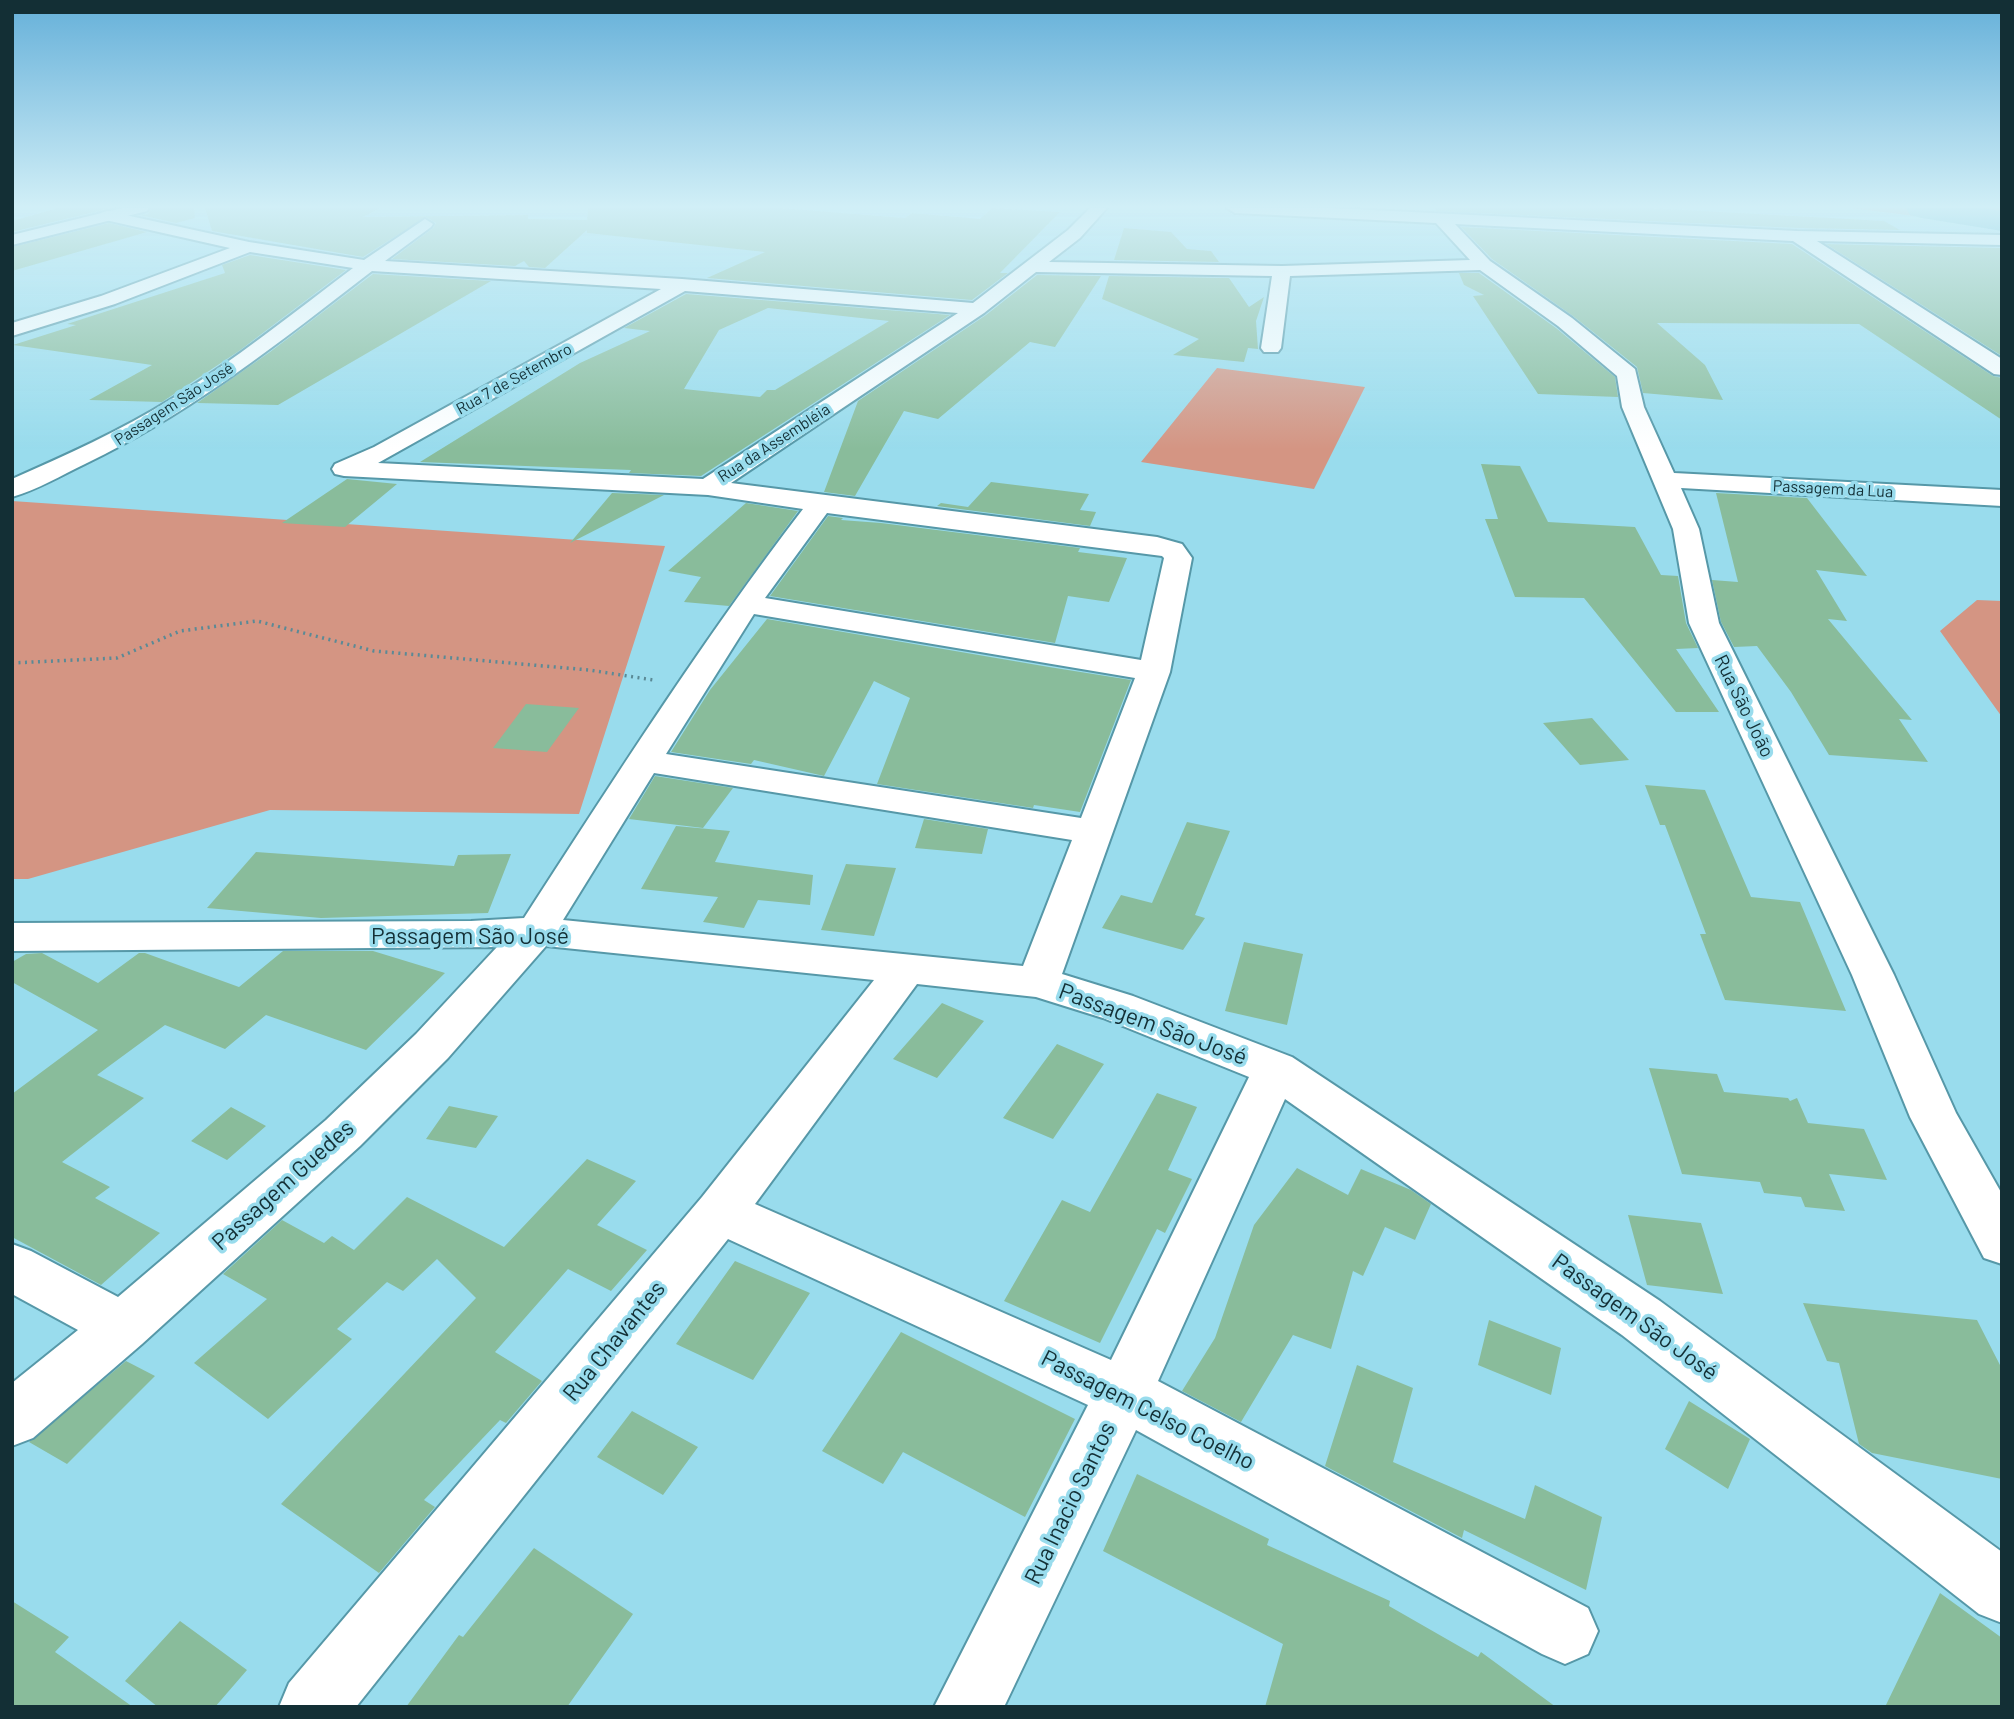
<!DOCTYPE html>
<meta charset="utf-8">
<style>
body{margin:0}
#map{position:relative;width:2014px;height:1719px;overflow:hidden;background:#99dced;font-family:Barlow,sans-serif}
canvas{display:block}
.frame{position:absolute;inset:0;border:14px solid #132f35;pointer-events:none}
</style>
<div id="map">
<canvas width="2014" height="1719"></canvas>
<div class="frame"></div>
</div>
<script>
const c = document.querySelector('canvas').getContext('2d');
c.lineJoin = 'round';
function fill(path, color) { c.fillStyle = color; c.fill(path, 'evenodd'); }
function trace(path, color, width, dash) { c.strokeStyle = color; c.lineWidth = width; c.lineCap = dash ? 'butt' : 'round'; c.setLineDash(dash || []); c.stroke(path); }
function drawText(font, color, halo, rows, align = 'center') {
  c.font = font + ' Barlow,sans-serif'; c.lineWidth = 7; c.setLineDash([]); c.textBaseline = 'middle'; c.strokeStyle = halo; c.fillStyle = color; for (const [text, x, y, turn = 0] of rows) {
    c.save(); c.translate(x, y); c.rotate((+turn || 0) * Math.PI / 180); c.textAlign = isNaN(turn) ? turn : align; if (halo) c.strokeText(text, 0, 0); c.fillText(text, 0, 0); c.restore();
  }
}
fill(new Path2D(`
 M1851 208H2002V227Z
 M1217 368 1365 387 1314 489 1141 462Z
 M12 501 665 546 579 814 270 810 28 879H12Z
 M1977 600 2002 601V717L1940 631Z`), '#d49583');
fill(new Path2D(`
 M1906 208H1984L2002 211V231L1922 218 1910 215Z`), '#40abc3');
fill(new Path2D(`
 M58 208H111L12 232V221Z
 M152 208H194L195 218 176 223 140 215 148 214Z
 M205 208H380L363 217 528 215V219L587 220 588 208H780L905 218 912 213 980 219 992 208 1060 212 1000 273H1008L972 300 707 278 765 252 587 233V230L545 268 529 267 524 261 515 266 392 259 433 228 436 223 426 217 363 257 212 231Z
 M1435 208H1650L1884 221 1900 230 1797 228 1436 211Z
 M109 223 147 232 12 271V247Z
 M1461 227 1792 244 1993 376 2002 378V420L1859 324 1657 323 1705 365 1723 400 1643 393 1637 367 1573 316 1492 259Z
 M1124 228 1171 232 1187 249 1211 251 1219 262 1114 260Z
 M1826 244 2002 248V356Z
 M250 255 346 270 239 351 162 402 89 400 152 365 13 345 76 325 67 324 225 273 222 265Z
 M1459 273H1479L1556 328 1615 377 1618 397 1538 394 1473 296 1484 295 1464 285Z
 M373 274 491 281 278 405 197 403 270 352Z
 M1037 275 1101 276 1055 347 1030 342 938 419 904 411 855 496 824 492 858 401 986 315Z
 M1109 276 1229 278 1249 307 1264 297 1256 321 1258 349 1248 348 1244 362 1173 355 1199 339 1102 299Z
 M686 294 950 315 701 476 629 473 631 470 420 462 580 363 650 331 624 328ZM768 308 889 321 775 390H767L760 397 684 389 719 330Z
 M1481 464 1520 466 1548 522 1635 527 1661 575 1678 576 1686 623 1698 648 1676 649 1719 712H1676L1584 598 1515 597 1485 519H1498Z
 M347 479 397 484 345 527 282 523Z
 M991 482 1089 494 1080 510 1096 512 1090 526 937 506 941 503 968 507Z
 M612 493 664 495 570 543Z
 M1716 493 1807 498 1867 576 1816 570 1847 621 1828 619 1912 720 1899 719 1928 762 1829 755 1791 692 1757 646 1734 647 1721 622 1712 580 1738 582Z
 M746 503 798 511 729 606 684 602 701 577 668 571Z
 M828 516 843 518 841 520 881 523 1080 548 1078 552 1127 558 1109 602 1068 596 1055 643 770 596Z
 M767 619 1049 667 1131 680 1080 812 1034 805 1033 808 877 784 910 698 874 681 824 776 754 760 751 764 671 752 710 690Z
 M526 704 579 708 547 752 493 748Z
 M1592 718 1629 760 1580 765 1543 723Z
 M655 776 733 788 703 828 629 819Z
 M1645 785 1705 790 1751 897 1800 902 1846 1011 1725 1000 1700 934H1706L1665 825H1660Z
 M924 819 988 829 982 854 915 848Z
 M1187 822 1230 831 1195 915 1205 918 1183 950 1102 928 1121 895 1152 903Z
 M676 826 730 831 715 862 813 875 810 905 758 900 744 928 703 922 718 897 641 889Z
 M256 852 454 866 458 855 511 854 488 913 321 918 207 908Z
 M846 864 896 868 874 936 821 930Z
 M1244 942 1303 954 1287 1025 1225 1011Z
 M283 951H373L445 973 366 1050 266 1015 225 1049 165 1025 97 1075 144 1098 62 1162 110 1187 95 1198 160 1233 101 1285 12 1237V1094L98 1030 12 982V962L26 954 42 953 98 983 139 953H145L239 987Z
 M942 1003 984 1021 937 1078 893 1059Z
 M1057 1044 1104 1064 1053 1139 1003 1118Z
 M1649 1068 1717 1074 1724 1092 1788 1098 1790 1101 1797 1098 1808 1123 1864 1129 1887 1180 1829 1174 1845 1211 1805 1207 1801 1197 1764 1193 1760 1182 1682 1174Z
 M1157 1093 1197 1107 1168 1170 1192 1179 1165 1233 1157 1229 1100 1343 1004 1301 1062 1200 1090 1212Z
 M449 1106 498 1116 476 1148 426 1139Z
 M231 1107 266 1126 227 1160 191 1141Z
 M587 1159 636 1181 597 1225 647 1250 611 1291 568 1269 495 1352 542 1381 506 1423 500 1420 424 1500 435 1507 379 1573 281 1504 476 1298 437 1259 403 1291 387 1282 337 1329 352 1339 268 1419 194 1363 267 1299 223 1274 282 1220 324 1243 332 1236 354 1250 407 1197 504 1247Z
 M1297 1168 1348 1195 1361 1169 1411 1190 1431 1204 1415 1240 1385 1227 1363 1276 1353 1271 1331 1349 1293 1335 1241 1422 1182 1391 1215 1338 1254 1225Z
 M1628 1215 1701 1223 1723 1294 1647 1285Z
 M735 1261 810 1293 753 1380 676 1344Z
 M1803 1303 1977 1320 2002 1369V1479L1872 1453 1859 1444 1839 1363 1827 1361Z
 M1489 1320 1561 1348 1551 1395 1478 1365Z
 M901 1332 1075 1419 1025 1517 903 1452 883 1484 822 1451Z
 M126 1361 155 1376 67 1464 29 1442Z
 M1357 1365 1413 1388 1393 1462 1525 1519 1535 1485 1602 1517 1586 1590 1464 1530 1462 1538 1325 1466Z
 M1689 1401 1750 1439 1728 1489 1665 1449Z
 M632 1411 698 1447 663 1495 597 1457Z
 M1137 1474 1269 1539 1267 1545 1390 1601 1389 1606 1478 1657 1481 1652 1556 1707H1265L1283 1644 1103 1551Z
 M534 1548 633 1614 567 1707H406L459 1635 463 1637Z
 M1940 1593 2002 1638V1707H1885Z
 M12 1601 69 1637 55 1652 133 1707H12Z
 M180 1621 247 1670 215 1707H158L125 1681Z`), '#89bc9b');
const street = new Path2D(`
 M1090 208H1107L1080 238 1049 262 1282 266 1470 260 1436 223 1235 213 1227 208H1331L1797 231 2002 235V245L1817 241 2002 359V375L1994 374 1793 241 1455 224 1490 261 1572 318 1635 369 1644 407 1674 473 2002 490V506L1681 488 1699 529 1719 623 1894 975 1956 1113 2002 1194V1264L1984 1258 1910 1117 1852 975 1689 623 1673 529 1622 407 1617 376 1558 326 1480 270 1290 276 1281 348 1278 352H1264L1261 348 1272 276 1036 272 984 313 731 483 1157 537 1182 544 1192 558 1170 672 1062 974 1133 996 1292 1057 1660 1301 2002 1552V1623L1979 1614 1622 1335 1285 1099 1158 1381 1588 1608 1598 1631 1588 1654 1565 1664 1542 1654 1136 1430 1004 1707H934L1088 1405 728 1239 356 1707H279L289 1683 702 1197 874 980 546 946 448 1058 360 1146 142 1344 33 1438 12 1446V1383L78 1330 12 1294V1244L31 1251 118 1297 326 1120 416 1034 497 947 12 951V923L471 921 524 918C614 779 702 641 803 509L708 495 344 476 335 474 332 469 335 464 374 447 661 289 372 271C280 342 191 413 85 464 62 475 37 490 12 497V479C66 455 120 431 170 400 234 361 293 313 353 268L250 252 115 304 12 336V323L101 296 230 248 101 219 99 216 101 213 107 211 249 242 364 260 425 219 433 224 431 227 385 261 682 279 973 303 1068 230ZM685 291 958 313 703 479 378 463ZM827 513 1162 556 1164 558 1141 660 765 598ZM754 614 1135 678 1081 818 666 754ZM654 773 1072 840 1023 966 563 920ZM917 984 1036 997 1103 1018 1249 1077 1111 1360 755 1204Z`);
const secondary = new Path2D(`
 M122 208H149L147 211 12 245V235Z`);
trace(street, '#5698a8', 4);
trace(secondary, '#5698a8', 4);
trace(new Path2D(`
 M12 663 117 658 180 631 257 621 374 651 589 670 653 680`), '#5a8a96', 3.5, [2, 4.5]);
fill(street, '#fff');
fill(secondary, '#fff');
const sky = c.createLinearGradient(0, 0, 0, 449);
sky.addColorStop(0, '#65b0d9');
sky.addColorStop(0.46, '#d1eff7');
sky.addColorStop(1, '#d1eff700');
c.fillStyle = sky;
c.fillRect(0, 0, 2014, 449);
drawText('16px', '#132f35', '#99dced', [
 ["Rua 7 de Setembro",514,379,-29],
 ["Passagem São José",174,404,-33],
 ["Rua da Assembléia",774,443,-33],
 ["Passagem da Lua",1833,489,3]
]);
drawText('19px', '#132f35', '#99dced', [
 ["Rua São João",1744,706,64]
]);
drawText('23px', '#132f35', '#99dced', [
 ["Passagem São José",470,936],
 ["Passagem São José",1153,1024,20],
 ["Passagem Guedes",283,1185,-42],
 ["Passagem São José",1635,1317,36],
 ["Rua Chavantes",614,1341,-51],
 ["Passagem Celso Coelho",1148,1410,27],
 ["Rua Inacio Santos",1070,1503,-64]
]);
</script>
